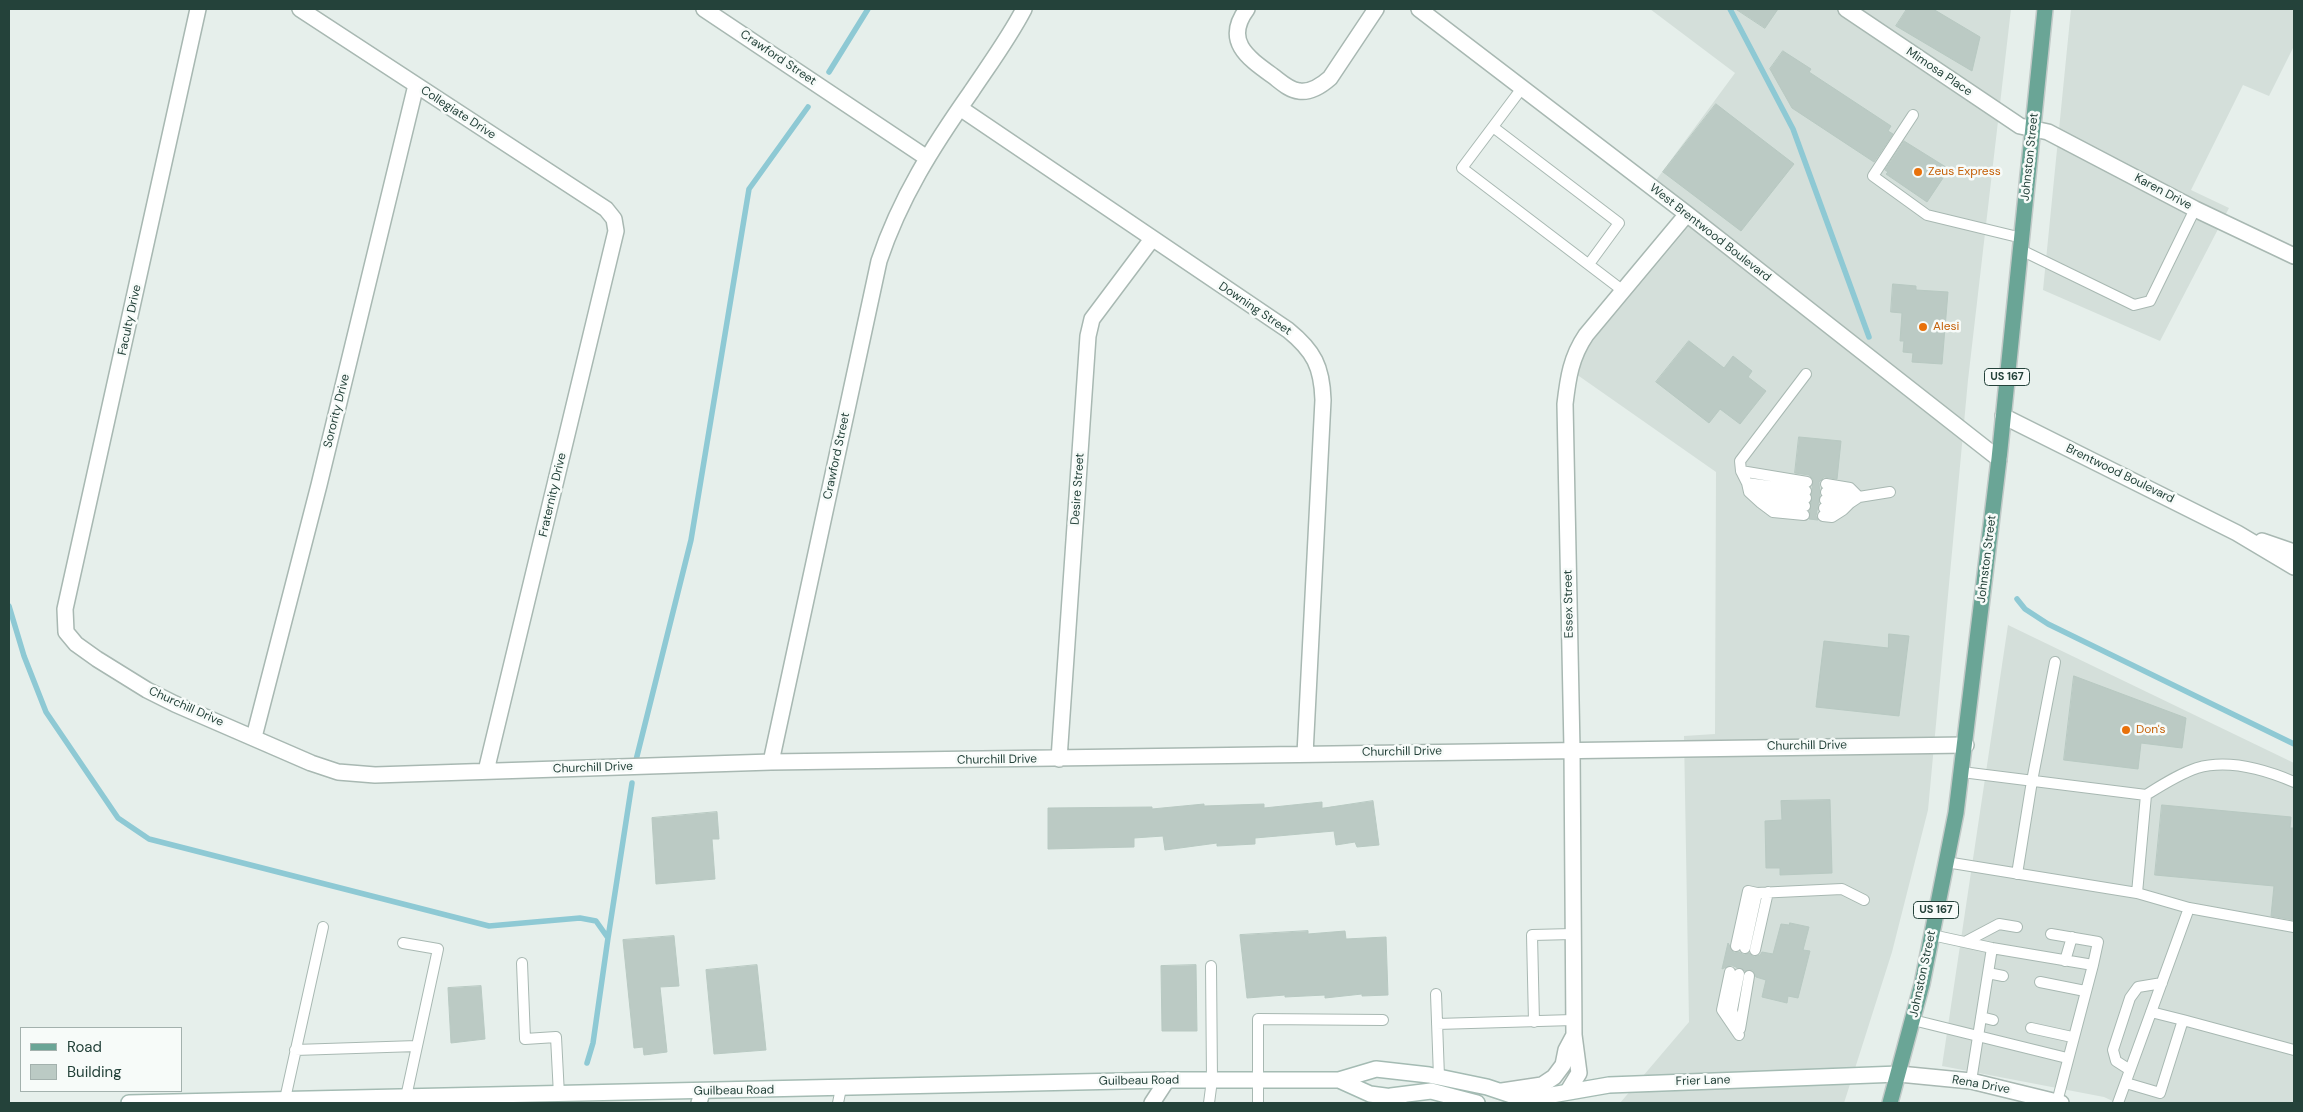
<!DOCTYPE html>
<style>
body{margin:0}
#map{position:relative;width:2303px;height:1112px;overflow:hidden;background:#e6efeb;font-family:"DM Sans",sans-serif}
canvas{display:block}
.frame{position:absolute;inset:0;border:10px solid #24423a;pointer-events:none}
.legend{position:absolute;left:20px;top:1027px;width:162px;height:65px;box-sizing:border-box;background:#f7fbf9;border:1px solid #a3b1ad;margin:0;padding:6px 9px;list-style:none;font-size:15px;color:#24423a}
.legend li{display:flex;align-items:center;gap:10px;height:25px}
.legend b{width:25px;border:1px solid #a3b1ad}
</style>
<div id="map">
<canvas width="2303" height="1112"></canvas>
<div class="frame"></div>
<ul class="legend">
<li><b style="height:6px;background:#6aa596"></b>Road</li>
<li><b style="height:14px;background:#bbcac4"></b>Building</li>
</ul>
</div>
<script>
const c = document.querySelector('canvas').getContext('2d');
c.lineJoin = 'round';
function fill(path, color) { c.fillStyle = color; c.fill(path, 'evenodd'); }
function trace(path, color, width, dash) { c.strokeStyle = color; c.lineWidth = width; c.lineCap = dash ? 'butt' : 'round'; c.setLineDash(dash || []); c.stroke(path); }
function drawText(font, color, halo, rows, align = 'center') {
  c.font = font + ' "DM Sans",sans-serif'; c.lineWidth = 5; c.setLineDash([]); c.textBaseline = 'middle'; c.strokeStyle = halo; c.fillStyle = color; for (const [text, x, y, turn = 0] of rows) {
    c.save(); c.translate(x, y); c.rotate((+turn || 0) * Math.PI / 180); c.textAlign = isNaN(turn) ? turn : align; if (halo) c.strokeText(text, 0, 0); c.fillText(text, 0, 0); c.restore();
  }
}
fill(new Path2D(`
 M1650 9H2011L1968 380 1928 810 1892 952 1844 1103H1620L1689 1022 1684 736 1715 734 1716 472 1576 374 1585 350 1694 220 1651 187 1735 73Z
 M2071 9H2294V46L2269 96 2243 85 2191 190 2229 208 2160 341 2043 290Z
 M2008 625 2294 763V1103H2117L2104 1097 1942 1066Z`), '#d4dfda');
trace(new Path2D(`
 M1730 9 1793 129 1869 337
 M829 72 868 9
 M2017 599 2025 609 2048 624 2294 744
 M9 606 24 656 46 712 118 818 149 839 489 926 580 918 596 921 608 938 593 1043 587 1063
 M636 760 691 540 749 189 808 107
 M608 938 632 783`), '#8ec9d4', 5.5);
const building = new Path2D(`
 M1736 9H1778L1765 28Z
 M1907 9H1933L1980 37 1972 71 1896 26Z
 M1783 51 1811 69 1809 72 1891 126 1888 131 1893 134 1874 162 1792 108 1770 69Z
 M1716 104 1794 164 1741 231 1663 172Z
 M1904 141 1949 169 1927 202 1886 174 1888 172 1885 170Z
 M1893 284 1916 286V290L1948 292 1942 364 1912 362 1913 353 1903 352 1904 341H1900L1902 313 1891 312Z
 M1689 341 1724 368 1733 356 1752 371 1748 377 1766 391 1740 424 1720 409 1709 423 1656 382Z
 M1799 437 1841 441 1837 479 1824 477 1819 482 1820 495 1816 516 1818 520 1809 519 1813 479 1809 475 1795 473Z
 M1889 634 1909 636 1899 716 1816 707 1824 641 1888 648Z
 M2074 676 2186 718 2182 748 2141 743 2138 769 2064 760Z
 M1830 800 1832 873 1780 875V868H1766L1765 821 1782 820 1781 801Z
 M1373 801 1379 845 1357 847 1355 842 1336 845 1334 831 1255 838V844L1217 846V843L1165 850 1163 836 1134 838V847L1048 849V808L1152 807V809L1204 804V806L1264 804V808L1322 802V808Z
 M2162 805 2291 817 2290 828H2294V920L2271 916 2274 886 2155 875Z
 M717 812 719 839H712L715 879 656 884 652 818Z
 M1790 923 1809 927 1803 950 1810 951 1798 998 1788 996 1787 1003 1762 997 1766 980 1756 977 1753 970 1745 971 1731 965 1722 969 1728 943 1734 953 1739 952 1744 955 1749 953 1754 957 1760 955 1762 952 1773 954 1781 924 1789 925Z
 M1308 931V934L1345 931 1346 939 1386 937 1388 995 1362 996V994L1325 998V995L1285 997V995L1247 998 1240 935Z
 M674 936 679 986 660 987 667 1052 644 1055 643 1047 634 1048 623 940Z
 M757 965 766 1050 714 1054 706 970Z
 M1196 965 1197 1031H1162L1161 966Z
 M481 986 485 1039 451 1043 448 988Z`);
fill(building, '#bbcac4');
trace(building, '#b8c9c2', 1);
const lane = new Path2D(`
 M1522 88 1462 168 1622 290
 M1913 115 1873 176 1927 215 2022 238
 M1493 127 1619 223 1589 264
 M2021 250 2134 305 2150 301 2195 209
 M1806 374 1740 461 1741 471 1807 482
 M1741 471 1747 483 1806 491
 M1747 483 1749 492 1806 498
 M1826 484 1850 488 1859 497 1890 492
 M1749 492 1761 503 1805 506
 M1826 492 1855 497
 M1825 500 1850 503 1859 497
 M1761 503 1773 512 1804 515
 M1824 508 1843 510 1850 503
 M1823 516 1832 517 1843 510
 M2146 795C2162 785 2179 774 2197 768 2228 759 2266 770 2294 782
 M1946 862 2137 893 2146 795 1962 772
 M2017 874 2032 781 2055 662
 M2137 893 2189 908 2294 927
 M2051 934 2098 942 2093 965
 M1932 935 1992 948 2093 965 2057 1102
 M1965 942 1999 924 2017 927
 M403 943 438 949 406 1097
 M1736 946 1748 891 1757 893 1842 889 1864 900
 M1745 948 1757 893
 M1755 950 1768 892
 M2065 961 2072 937
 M522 963 525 1039 556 1037 559 1095
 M1730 972 1722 1010 1739 1035
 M1988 973 2003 976
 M2040 982 2085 991
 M1436 994 1439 1077
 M1981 1017 1993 1020
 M1913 1020 2067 1058
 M2183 1020 2294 1050
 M1534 1022 1532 935 1573 934
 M1437 1024 1573 1020
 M1736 1026 1732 1010 1739 974
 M2031 1028 2072 1037
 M1740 1029 1749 976
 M295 1050 417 1046
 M2130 1070 2116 1061 2113 1050 2130 998 2138 987 2162 983
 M1971 1081 1992 948
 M2126 1083 2160 1093 2183 1020 2151 1012
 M285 1099 323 927
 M838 1103 841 1088
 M1209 1103 1212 1080 1211 966
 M1258 1103V1019L1383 1020
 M2118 1103 2189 908`);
const street = new Path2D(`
 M198 9 65 609 66 632 76 644 97 659 147 690 175 704 311 763 338 772 375 775 771 762 1966 745
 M300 9 606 209 614 219 616 231 486 771
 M704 9 927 158
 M1247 9C1223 41 1248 58 1273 76 1281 82 1289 90 1299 91 1311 93 1322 85 1330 78L1376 9
 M1419 9 1687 214 1999 459
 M1846 9 2020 126 2048 132 2195 209 2294 256
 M960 108 1288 330C1314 351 1322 367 1323 400L1305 754
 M2003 416 2237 533 2294 567
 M2262 541 2294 552
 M254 737 319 485 416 85
 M1059 759 1088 336 1092 319 1152 239
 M771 762 879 261C900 198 933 146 971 92 989 65 1009 38 1024 9
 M1899 1074 1971 1081 2061 1103
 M1502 1091 1542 1085 1554 1077 1563 1065 1566 1050 1574 1035
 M1568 1091 1579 1073 1574 1035 1572 749 1565 404C1568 378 1571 357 1586 335L1687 214
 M699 1103 702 1092
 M1152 1103 1167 1080`);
const secondary = new Path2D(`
 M1339 1080 1370 1094 1400 1098
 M1391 1096 1431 1091 1477 1103
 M1523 1100 1609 1085 1899 1074
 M129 1103 1167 1080H1339L1376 1069 1429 1075 1487 1087 1535 1103`);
const primary = new Path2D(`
 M1890 1103 1922 984 1956 813 1999 459 2045 9`);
trace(lane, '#a8b8b2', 12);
trace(street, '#a8b8b2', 18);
trace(secondary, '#a4bbb3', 18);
trace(primary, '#c2cac8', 18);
trace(lane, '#fff', 10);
trace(street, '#fff', 15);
trace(secondary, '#fff', 15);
trace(primary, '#6aa596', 15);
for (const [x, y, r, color] of [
 [1918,172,5,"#e8710a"],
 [1923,327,5,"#e8710a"],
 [2126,730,5,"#e8710a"]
]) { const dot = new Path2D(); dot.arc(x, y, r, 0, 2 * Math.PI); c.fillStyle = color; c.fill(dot); trace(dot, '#f7fbf9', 2); }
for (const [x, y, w] of [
 [2007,377,45],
 [1936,910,45]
]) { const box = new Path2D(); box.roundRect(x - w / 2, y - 8.5, w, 17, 4); c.fillStyle = '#f7fbf9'; c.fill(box); trace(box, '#24423a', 1); }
drawText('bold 11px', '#24423a', null, [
 ["US 167",2007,377],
 ["US 167",1936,910]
]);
drawText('12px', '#24423a', '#f7fbf9', [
 ["Crawford Street",778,58,34],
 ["Mimosa Place",1939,72,34],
 ["Collegiate Drive",458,113,33],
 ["Johnston Street",2030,157,-84],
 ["Karen Drive",2163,192,28],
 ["West Brentwood Boulevard",1710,233,38],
 ["Downing Street",1255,309,34],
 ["Faculty Drive",130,320,-78],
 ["Sorority Drive",337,411,-76],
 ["Crawford Street",837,456,-78],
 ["Brentwood Boulevard",2120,474,26],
 ["Desire Street",1078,489,-86],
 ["Fraternity Drive",553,495,-77],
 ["Johnston Street",1987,559,-83],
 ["Essex Street",1569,604,-91],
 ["Churchill Drive",186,707,24],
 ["Churchill Drive",1807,746,-1],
 ["Churchill Drive",1402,752,-1],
 ["Churchill Drive",997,760,-1],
 ["Churchill Drive",593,768,-2],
 ["Johnston Street",1923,974,-78],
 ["Guilbeau Road",1139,1081,-1],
 ["Frier Lane",1703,1081,-2],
 ["Rena Drive",1981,1085,10],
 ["Guilbeau Road",734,1091,-1]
]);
drawText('12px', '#c56008', '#f7fbf9', [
 ["Zeus Express",1928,172],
 ["Alesi",1933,327],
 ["Don's",2136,730]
], 'left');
</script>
